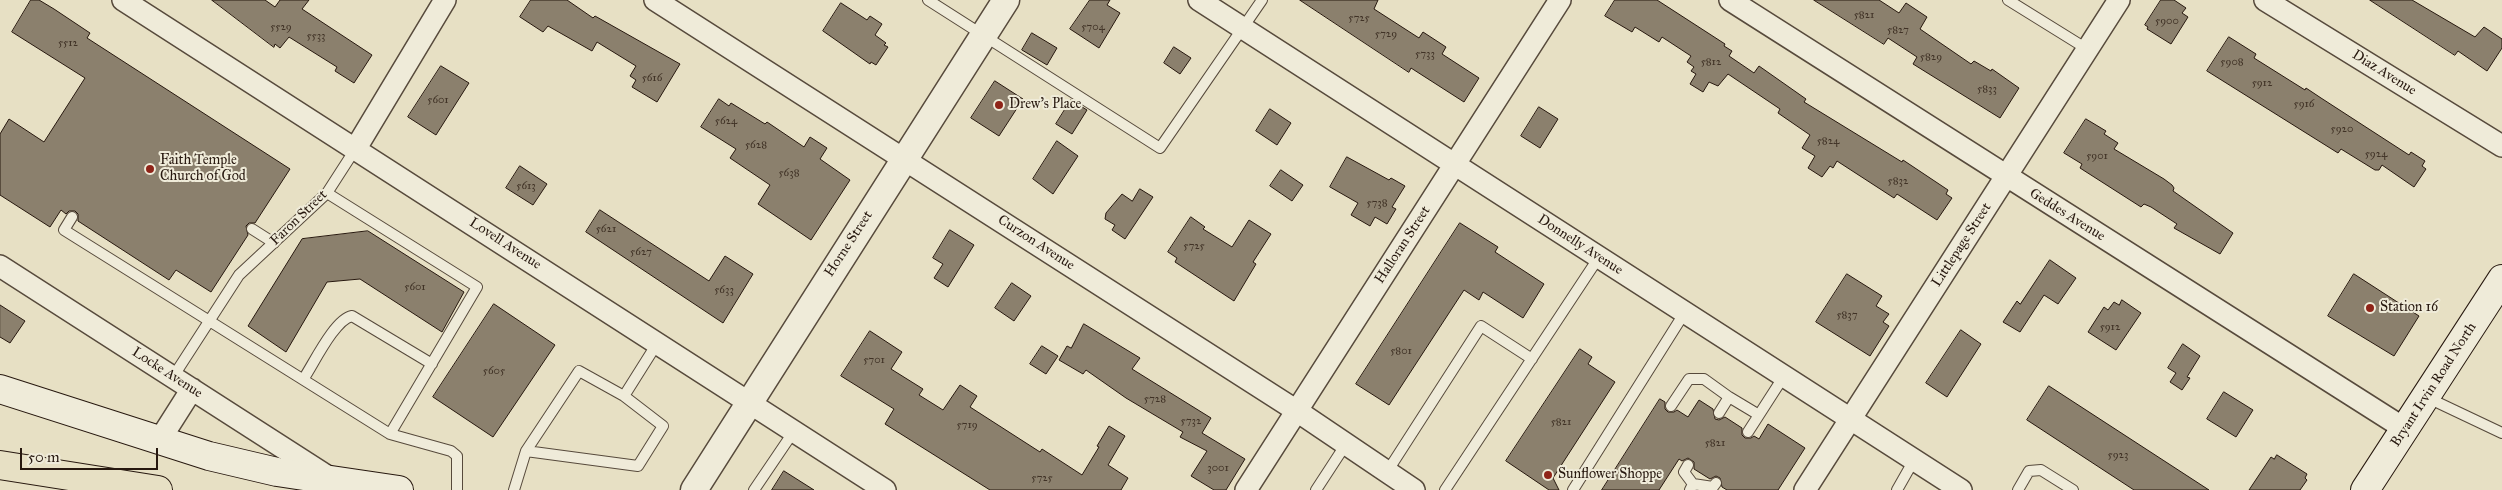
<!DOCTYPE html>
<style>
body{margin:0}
#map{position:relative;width:2502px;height:490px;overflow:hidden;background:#e7e0c4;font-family:"IM FELL Great Primer",serif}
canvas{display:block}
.scale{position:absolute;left:20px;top:448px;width:138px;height:22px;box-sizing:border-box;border:2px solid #27180f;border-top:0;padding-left:6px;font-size:15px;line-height:18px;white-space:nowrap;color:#27180f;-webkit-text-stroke:4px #efebd9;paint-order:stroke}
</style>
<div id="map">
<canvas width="2502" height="490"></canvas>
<div class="scale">50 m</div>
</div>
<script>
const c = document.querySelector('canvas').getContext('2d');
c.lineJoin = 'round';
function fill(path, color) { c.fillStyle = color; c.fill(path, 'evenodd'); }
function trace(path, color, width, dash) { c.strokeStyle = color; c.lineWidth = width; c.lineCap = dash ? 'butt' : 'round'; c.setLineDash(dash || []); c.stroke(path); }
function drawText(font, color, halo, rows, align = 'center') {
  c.font = font + ' "IM FELL Great Primer",serif'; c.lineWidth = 4; c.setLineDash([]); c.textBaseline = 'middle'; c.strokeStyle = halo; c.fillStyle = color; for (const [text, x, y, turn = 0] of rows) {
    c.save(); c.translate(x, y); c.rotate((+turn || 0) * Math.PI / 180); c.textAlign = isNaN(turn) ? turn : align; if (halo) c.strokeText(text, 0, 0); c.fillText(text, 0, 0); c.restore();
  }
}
const building = new Path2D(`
 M31 0H39L54 9 90 33 87 38 290 169 255 223H249L246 226 248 235 211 292 176 270 169 280 78 221V214L75 211H69L66 214 61 210 50 227 0 195V134L9 119 44 142 85 78 12 32Z
 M212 0H265L275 7 280 0H309L302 9 372 55 354 83 335 71 337 67 289 37 280 48 275 44 274 47Z
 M531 0H567L593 18 595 16 680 64 657 102 632 87 636 80 630 76 636 66 597 42 592 51 548 26 543 32 520 17Z
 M1090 0H1110L1107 5 1120 13 1099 48 1070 29Z
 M1300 0H1378L1374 9 1419 38 1423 32 1446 47 1442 54 1479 78 1464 102 1411 68 1409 72Z
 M1615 0H1657L1725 44 1724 46 1732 51 1729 56 1754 73 1759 66 1806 99 1804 102 1902 162 1903 160 1948 190 1946 194 1952 198 1937 220 1897 194 1894 198 1837 161 1833 168 1830 166 1822 177 1808 168 1815 156 1802 148 1810 135 1778 113 1780 109 1728 74 1718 86 1709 82 1703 92 1690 84 1696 74 1691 71 1694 67 1687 62 1691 56 1662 37 1659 42 1635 27 1632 32 1605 16Z
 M1814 0H1879L1899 13 1906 3 1927 17 1920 29 1971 64 1974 61 1991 71 1992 69 2019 88 2000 118 1913 64 1917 57 1888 38 1884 44Z
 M2161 0H2174L2186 8 2182 13 2188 17 2171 44 2147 29 2148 27 2145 25Z
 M2370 0H2412L2475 37 2484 27 2502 39V48L2487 71 2458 51 2455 55Z
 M841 3 867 20 870 16 882 24 875 35 886 43 884 45 888 47 876 65 871 62 870 64 823 31Z
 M1032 33 1057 48 1047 65 1022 50Z
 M2229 37 2256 54 2254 58 2305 90 2306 88 2321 98 2409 155 2411 152 2425 161 2422 166 2426 169 2414 187 2382 165 2379 170H2375L2341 149 2338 153 2207 71Z
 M1174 47 1191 58 1180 74 1164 63Z
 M441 66 469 83 436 135 408 117Z
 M995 81 1023 99 999 136 971 118Z
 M719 99 729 106 731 103 765 124 767 122 804 147 810 137 827 148 820 159 850 180 811 240 758 204 770 185 730 158 736 149 701 127Z
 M1071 100 1087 110 1072 134 1056 124Z
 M1539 107 1558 119 1540 148 1521 136Z
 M1270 109 1291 123 1277 145 1256 131Z
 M2086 119 2106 131 2104 134 2118 143 2114 149 2164 179 2172 185 2174 188 2173 191 2233 233 2220 254 2174 228 2177 224 2151 207 2144 204 2141 207 2080 168 2082 164 2064 153Z
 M1057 141 1078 156 1053 194 1033 179Z
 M1347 157 1389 180 1391 178 1405 186 1392 207 1396 209 1387 224 1375 217 1370 226 1351 215 1358 203 1330 187Z
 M520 166 547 184 533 205 506 188Z
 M1281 170 1303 185 1292 201 1270 186Z
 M1140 189 1153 197 1125 239 1112 230 1115 225 1105 219 1106 213 1122 194 1132 201Z
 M600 210 709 281 725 256 753 274 723 323 586 232Z
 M1191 217 1205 227 1203 229 1232 247 1249 220 1271 234 1253 262 1256 264 1234 301 1175 262 1177 258 1168 252Z
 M1460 223 1498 247 1495 252 1544 284 1523 318 1483 292 1479 300 1464 290 1389 405 1356 384Z
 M950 230 974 245 948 287 934 278 943 264 933 258Z
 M368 231 464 292 442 332 360 279 327 282 286 352 248 326 302 239Z
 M2050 260 2076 278 2058 304 2044 295 2020 332 2003 322 2017 301 2020 304Z
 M1847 274 1882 296 1876 306 1889 314 1883 322 1889 326 1870 356 1816 322Z
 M2354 274 2419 316 2394 356 2328 316Z
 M1012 283 1031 296 1014 321 995 308Z
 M2122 300 2141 313 2116 350 2088 332 2104 307 2108 310 2114 302 2119 305Z
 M494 304 555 345 493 437 433 397Z
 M0 305 25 321 10 343 0 337Z
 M1084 324 1140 358 1132 369 1211 418 1202 433 1245 459 1226 490H1214L1191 476 1207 451 1180 437 1183 432 1126 398 1086 370 1083 374 1059 360 1067 346 1071 348Z
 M1961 330 1981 344 1947 397 1926 383Z
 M870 331 902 352 891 369 923 389 919 395 943 410 960 385 977 396 970 407 1040 452 1042 449 1082 475 1099 447 1097 446 1109 426 1125 436 1108 465 1128 478 1121 490H990L885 424 894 409 841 376Z
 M2183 344 2200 356 2187 377 2190 378 2182 390 2170 382 2176 373 2168 368Z
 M1042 346 1058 356 1046 374 1030 364Z
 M1580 349 1592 357 1588 364 1615 382 1553 478 1559 490H1549L1506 461Z
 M2049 386 2209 490H2134L2027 420Z
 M2224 392 2253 410 2236 437 2207 419Z
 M1660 399 1665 402V409L1668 412H1674L1677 410 1688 417 1699 400 1713 409 1715 419 1719 420 1725 417 1742 428V435L1745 438H1751L1754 436 1759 439 1768 424 1805 448 1778 490H1727L1722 487 1720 478 1716 476 1710 479 1694 469V462L1688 458 1682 461 1679 459 1659 490H1602Z
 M2277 455 2307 474 2305 478 2307 480 2300 490H2249L2271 457 2274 459Z
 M784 471 814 490H772Z`);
fill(building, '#8b806d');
trace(building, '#27180f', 1);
const service = new Path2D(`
 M928 0 1160 148 1262 0
 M2008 0 2087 49
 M327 193 477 287 390 434 451 451 457 456V490
 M72 217 64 230 390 434
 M252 229 274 243
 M173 377 239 275 327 193 356 148
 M304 378C314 363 335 319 352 316L432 364
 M2426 397 2502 433
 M1671 406 1689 379H1704L1729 397
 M1719 413 1729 397 1759 415
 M1748 432 1784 376
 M526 451 579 371 624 396
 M1688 465 1684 472 1693 484
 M1387 472 1481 326 1532 359
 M514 490 526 451 638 466 663 426 624 396 658 342
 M754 490 794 431
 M1316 490 1346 444
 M1445 490 1599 257
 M1573 490 1685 312
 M1690 490 1693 484 1713 487 1716 483
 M1897 490 1914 460
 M2018 490 2029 471 2041 470 2073 490`);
const minor = new Path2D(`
 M123 0 885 490
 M655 0 1297 411 1414 490
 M1199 0 1961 490
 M1730 0 2405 429
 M2265 0 2502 146
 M356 148 445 0
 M0 266 330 478
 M159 441 192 389
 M1246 490 1560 0
 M1805 490 2119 0`);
const tertiary = new Path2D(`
 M694 490 1006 0`);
const secondary = new Path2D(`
 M0 389 209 456 277 472 399 490
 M2365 490 2502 279`);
const motorway = new Path2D(`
 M0 465 158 490`);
trace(service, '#574a3c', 12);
trace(minor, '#574a3c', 24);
trace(tertiary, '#574a3c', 29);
trace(secondary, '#27180f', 30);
trace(motorway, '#27180f', 30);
trace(service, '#efebd9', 10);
trace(minor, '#efebd9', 21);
trace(tertiary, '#efebd9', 26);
trace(secondary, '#efebd9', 28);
trace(motorway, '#e7e0c4', 28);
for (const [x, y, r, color] of [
 [999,105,5,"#8f2418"],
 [150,169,5,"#8f2418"],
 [2370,308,5,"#8f2418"],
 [1548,475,5,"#8f2418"]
]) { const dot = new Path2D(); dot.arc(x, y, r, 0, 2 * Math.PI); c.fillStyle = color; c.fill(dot); trace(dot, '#efebd9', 2); }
drawText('11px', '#403226', null, [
 ["5821",1864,15],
 ["5725",1359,18],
 ["5900",2167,21],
 ["5529",281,27],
 ["5704",1093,27],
 ["5827",1898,30],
 ["5729",1386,34],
 ["5533",316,36],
 ["5512",68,43],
 ["5733",1425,54],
 ["5829",1931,57],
 ["5812",1711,62],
 ["5908",2232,62],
 ["5616",652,78],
 ["5912",2262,83],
 ["5833",1987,89],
 ["5601",438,100],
 ["5916",2304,104],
 ["5624",726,121],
 ["5920",2342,129],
 ["5824",1828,141],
 ["5628",756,145],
 ["5924",2376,154],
 ["5901",2097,156],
 ["5638",789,173],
 ["5832",1898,181],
 ["5613",526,186],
 ["5738",1377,203],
 ["5621",606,229],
 ["5725",1194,246],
 ["5627",641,252],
 ["5601",415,287],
 ["5633",724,290],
 ["5837",1847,315],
 ["5912",2110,327],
 ["5801",1401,351],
 ["5701",874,360],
 ["5605",494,371],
 ["5728",1155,399],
 ["5732",1191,421],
 ["5821",1561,422],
 ["5719",967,425],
 ["5821",1715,443],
 ["5923",2118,455],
 ["3001",1218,468],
 ["5725",1042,478]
]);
drawText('14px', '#27180f', '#efebd9', [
 ["Diaz Avenue",2384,73,32],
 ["Geddes Avenue",2067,215,32],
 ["Faron Street",299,218,-44],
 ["Curzon Avenue",1036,243,33],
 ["Lovell Avenue",505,244,33],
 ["Horne Street",849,244,-57],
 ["Halloran Street",1403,245,-57],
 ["Donnelly Avenue",1580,245,33],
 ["Littlepage Street",1962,245,-57],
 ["Locke Avenue",167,373,33],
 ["Bryant Irvin Road North",2434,385,-57]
]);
drawText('14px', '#27180f', '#efebd9', [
 ["Drew's Place",1009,105],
 ["Faith Temple",160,161],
 ["Church of God",160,177],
 ["Station 16",2380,308],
 ["Sunflower Shoppe",1558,475]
], 'left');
</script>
